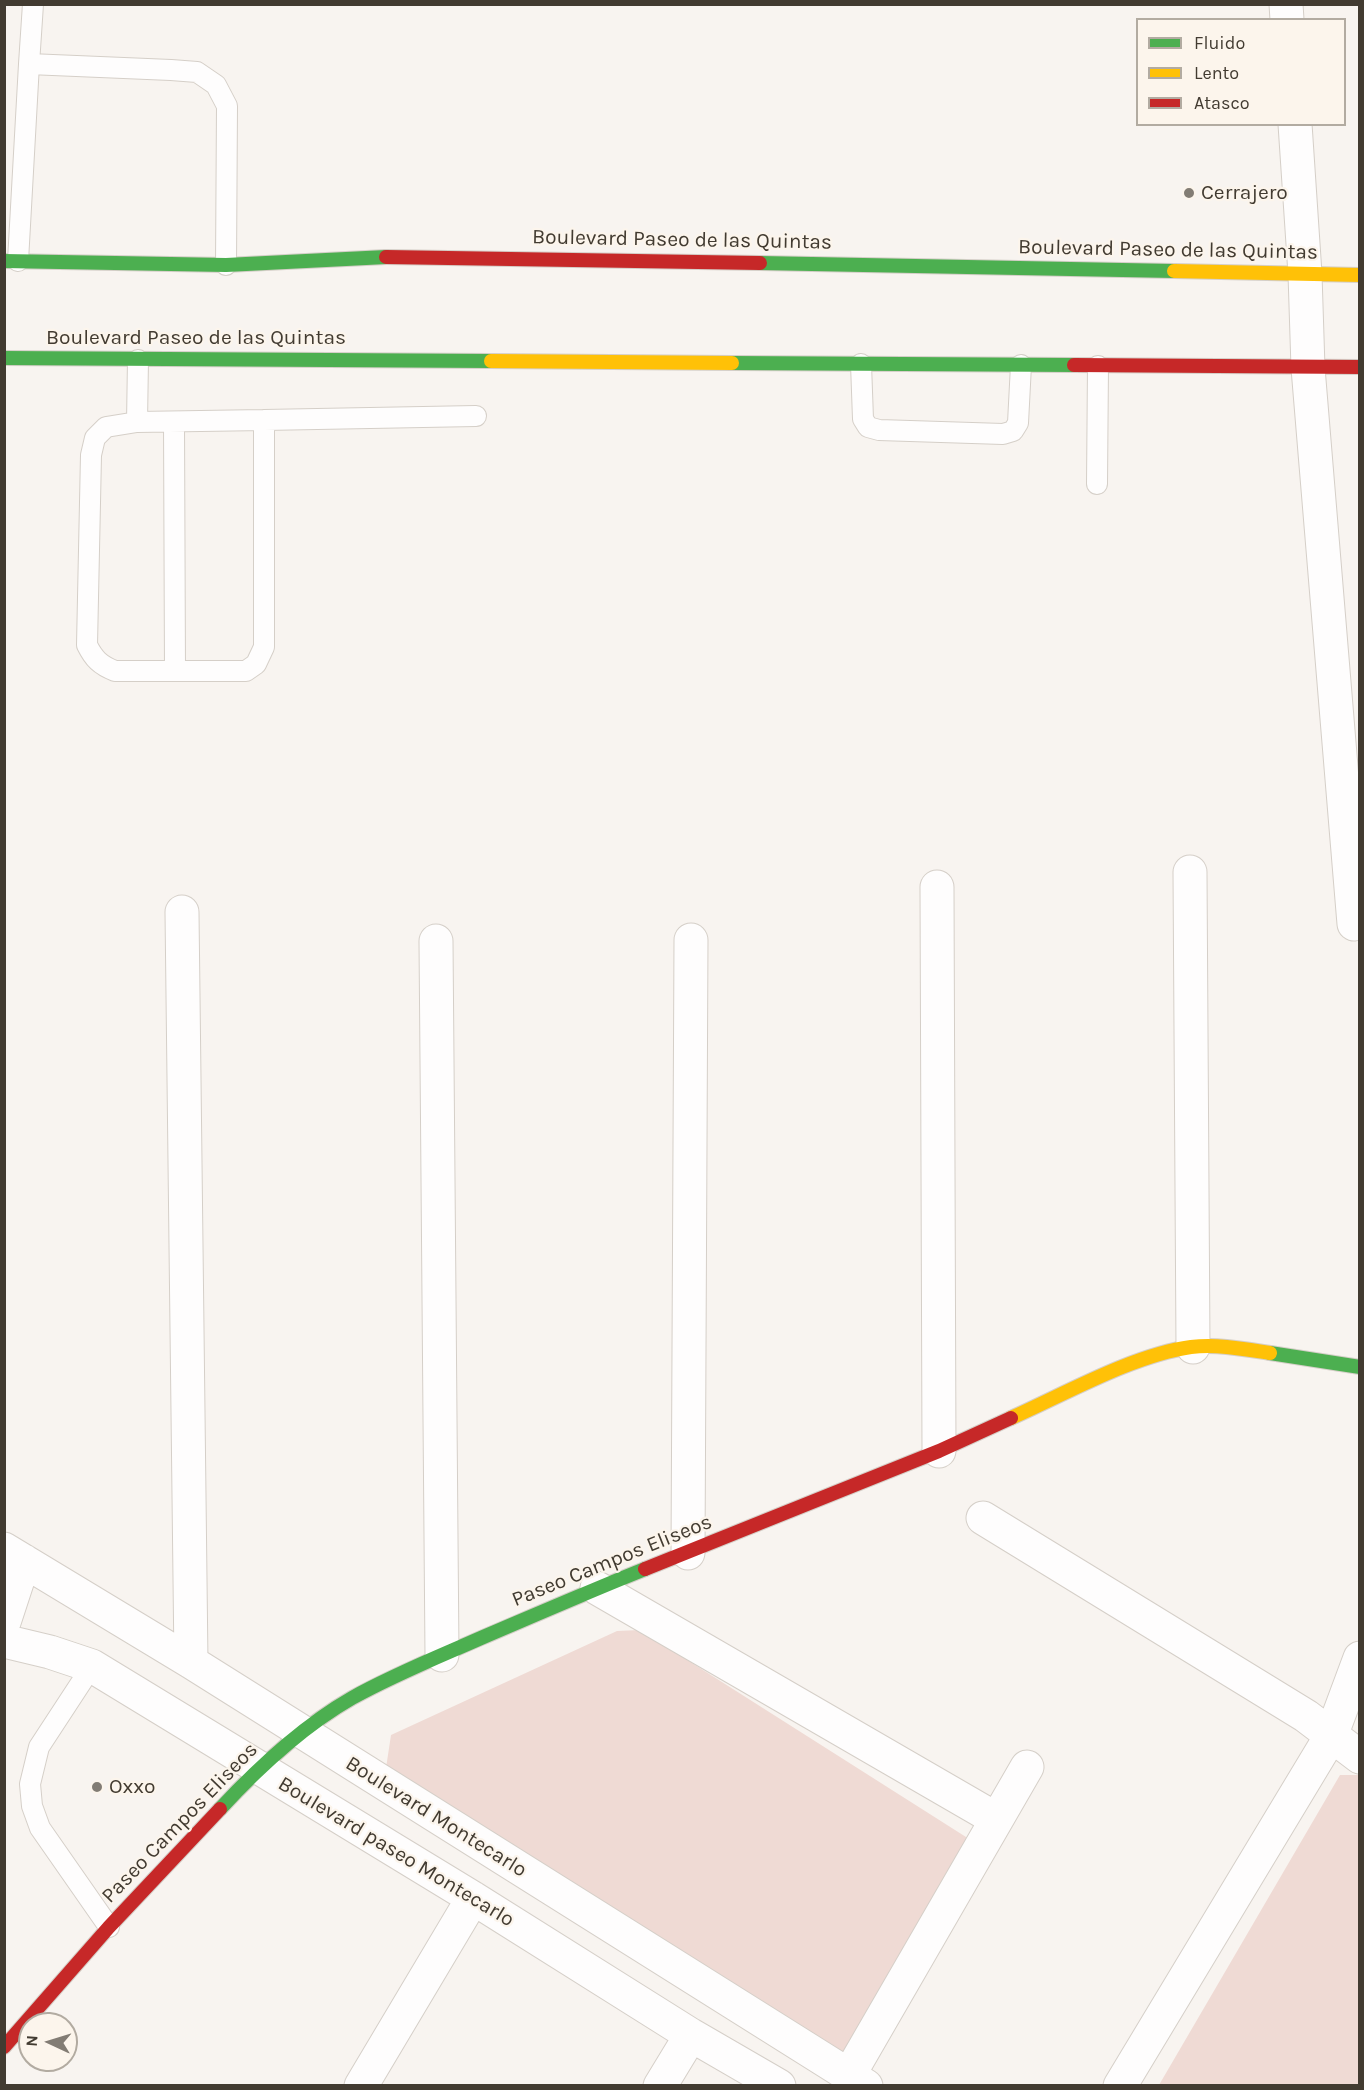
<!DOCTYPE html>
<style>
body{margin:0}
#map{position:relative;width:1364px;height:2090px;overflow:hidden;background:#f8f4f0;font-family:Karla,sans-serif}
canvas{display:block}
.frame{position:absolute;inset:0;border:6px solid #423b31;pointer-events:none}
.legend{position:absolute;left:1136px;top:18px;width:210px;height:108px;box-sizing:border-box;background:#fcf5ec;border:2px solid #b2aba1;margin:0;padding:8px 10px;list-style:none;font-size:18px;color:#423b31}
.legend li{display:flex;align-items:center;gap:12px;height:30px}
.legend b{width:30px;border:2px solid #b2aba1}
.north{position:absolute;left:18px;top:2012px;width:60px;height:60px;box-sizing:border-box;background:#fcf5ec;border:2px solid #b2aba1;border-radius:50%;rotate:274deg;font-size:16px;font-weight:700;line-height:24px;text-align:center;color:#423b31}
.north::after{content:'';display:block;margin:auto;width:21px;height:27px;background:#827c74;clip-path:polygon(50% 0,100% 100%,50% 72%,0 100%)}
</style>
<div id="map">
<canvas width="1364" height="2090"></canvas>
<div class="frame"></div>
<ul class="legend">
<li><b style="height:8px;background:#4caf50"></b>Fluido</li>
<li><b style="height:8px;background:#ffc107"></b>Lento</li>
<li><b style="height:8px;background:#c62828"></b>Atasco</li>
</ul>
<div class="north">N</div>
</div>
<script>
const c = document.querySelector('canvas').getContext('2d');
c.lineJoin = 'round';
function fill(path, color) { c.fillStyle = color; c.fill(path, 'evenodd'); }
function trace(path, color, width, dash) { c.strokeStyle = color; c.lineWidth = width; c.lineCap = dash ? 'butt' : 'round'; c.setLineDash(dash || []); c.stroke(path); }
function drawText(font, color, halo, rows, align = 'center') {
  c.font = font + ' Karla,sans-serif'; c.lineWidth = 4.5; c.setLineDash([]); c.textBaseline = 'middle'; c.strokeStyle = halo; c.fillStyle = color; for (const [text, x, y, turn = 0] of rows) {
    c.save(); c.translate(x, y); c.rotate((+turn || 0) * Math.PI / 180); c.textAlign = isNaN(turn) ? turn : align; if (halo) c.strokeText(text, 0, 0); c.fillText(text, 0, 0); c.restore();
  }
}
fill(new Path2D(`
 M640 1630 966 1837 973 1853 856 2053 832 2055 386 1768 391 1735 617 1631Z
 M1340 1775H1359V2085H1159Z`), '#efdad4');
const lane = new Path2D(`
 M29 64 33 4
 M18 261 29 64 171 70 197 72 216 85 227 106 226 265
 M861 364 863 419 868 427 879 430 1003 434 1013 431 1018 423 1021 365
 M264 420V647L256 664 246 671H115C100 665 94 659 87 645L91 455 95 438 106 427 137 422Z
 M264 420 476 416
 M137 422 138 360
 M174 423 175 671
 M1097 484 1098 366
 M92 1666 39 1747 30 1784 32 1806 40 1828 109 1927`);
const street = new Path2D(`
 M1286 4 1287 20
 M1295 124 1305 274 1308 368 1354 924
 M1190 872 1193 1347
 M937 887 939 1451
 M182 912 191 1662
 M436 941 442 1655
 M983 1518 1306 1716 1360 1757
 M4 1549 191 1662 866 2086
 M688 1553 691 940
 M597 1588 996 1819
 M4 1622 24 1561
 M4 1641 50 1652 92 1666 473 1898 691 2035 779 2086
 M849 2075 1027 1767
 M361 2086 473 1898
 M660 2086 691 2035
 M1120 2086 1331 1736 1360 1658`);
const fast = new Path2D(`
 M4 261 226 265 386 257
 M760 263 1174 271
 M4 358 491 361
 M732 363 1074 365
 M1270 1353 1360 1367
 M220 1809C258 1768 303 1726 352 1698 393 1675 438 1657 481 1638 535 1615 590 1591 645 1569`);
const slow = new Path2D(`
 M1174 271 1360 275
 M491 361 732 363
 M1011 1418C1065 1394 1133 1355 1191 1347 1218 1344 1244 1349 1270 1353`);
const jam = new Path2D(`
 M386 257 760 263
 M1074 365 1360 367
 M645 1569 939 1451 1011 1418
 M4 2047 109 1927 220 1809`);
trace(lane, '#d5cfc8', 22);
trace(street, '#d5cfc8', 35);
trace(fast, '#d5cfc8', 16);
trace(slow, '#d5cfc8', 16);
trace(jam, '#d5cfc8', 16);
trace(lane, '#fefdfd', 20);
trace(street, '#fefdfd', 33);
trace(fast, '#4caf50', 14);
trace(slow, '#ffc107', 14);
trace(jam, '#c62828', 14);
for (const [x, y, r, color] of [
 [1189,193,6,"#827c74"],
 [97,1787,6,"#827c74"]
]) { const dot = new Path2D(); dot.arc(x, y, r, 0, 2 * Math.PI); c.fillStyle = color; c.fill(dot); trace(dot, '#fcf5ec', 2); }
drawText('21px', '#423b31', '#fcf5ec', [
 ["Cerrajero",1201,193],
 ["Oxxo",109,1787]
], 'left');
drawText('21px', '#423b31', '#fcf5ec', [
 ["Boulevard Paseo de las Quintas",682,240,1],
 ["Boulevard Paseo de las Quintas",1168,250,1],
 ["Boulevard Paseo de las Quintas",196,338],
 ["Paseo Campos Eliseos",612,1561,-22],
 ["Boulevard Montecarlo",436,1817,32],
 ["Paseo Campos Eliseos",180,1823,-46],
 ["Boulevard paseo Montecarlo",396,1852,31]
]);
</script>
